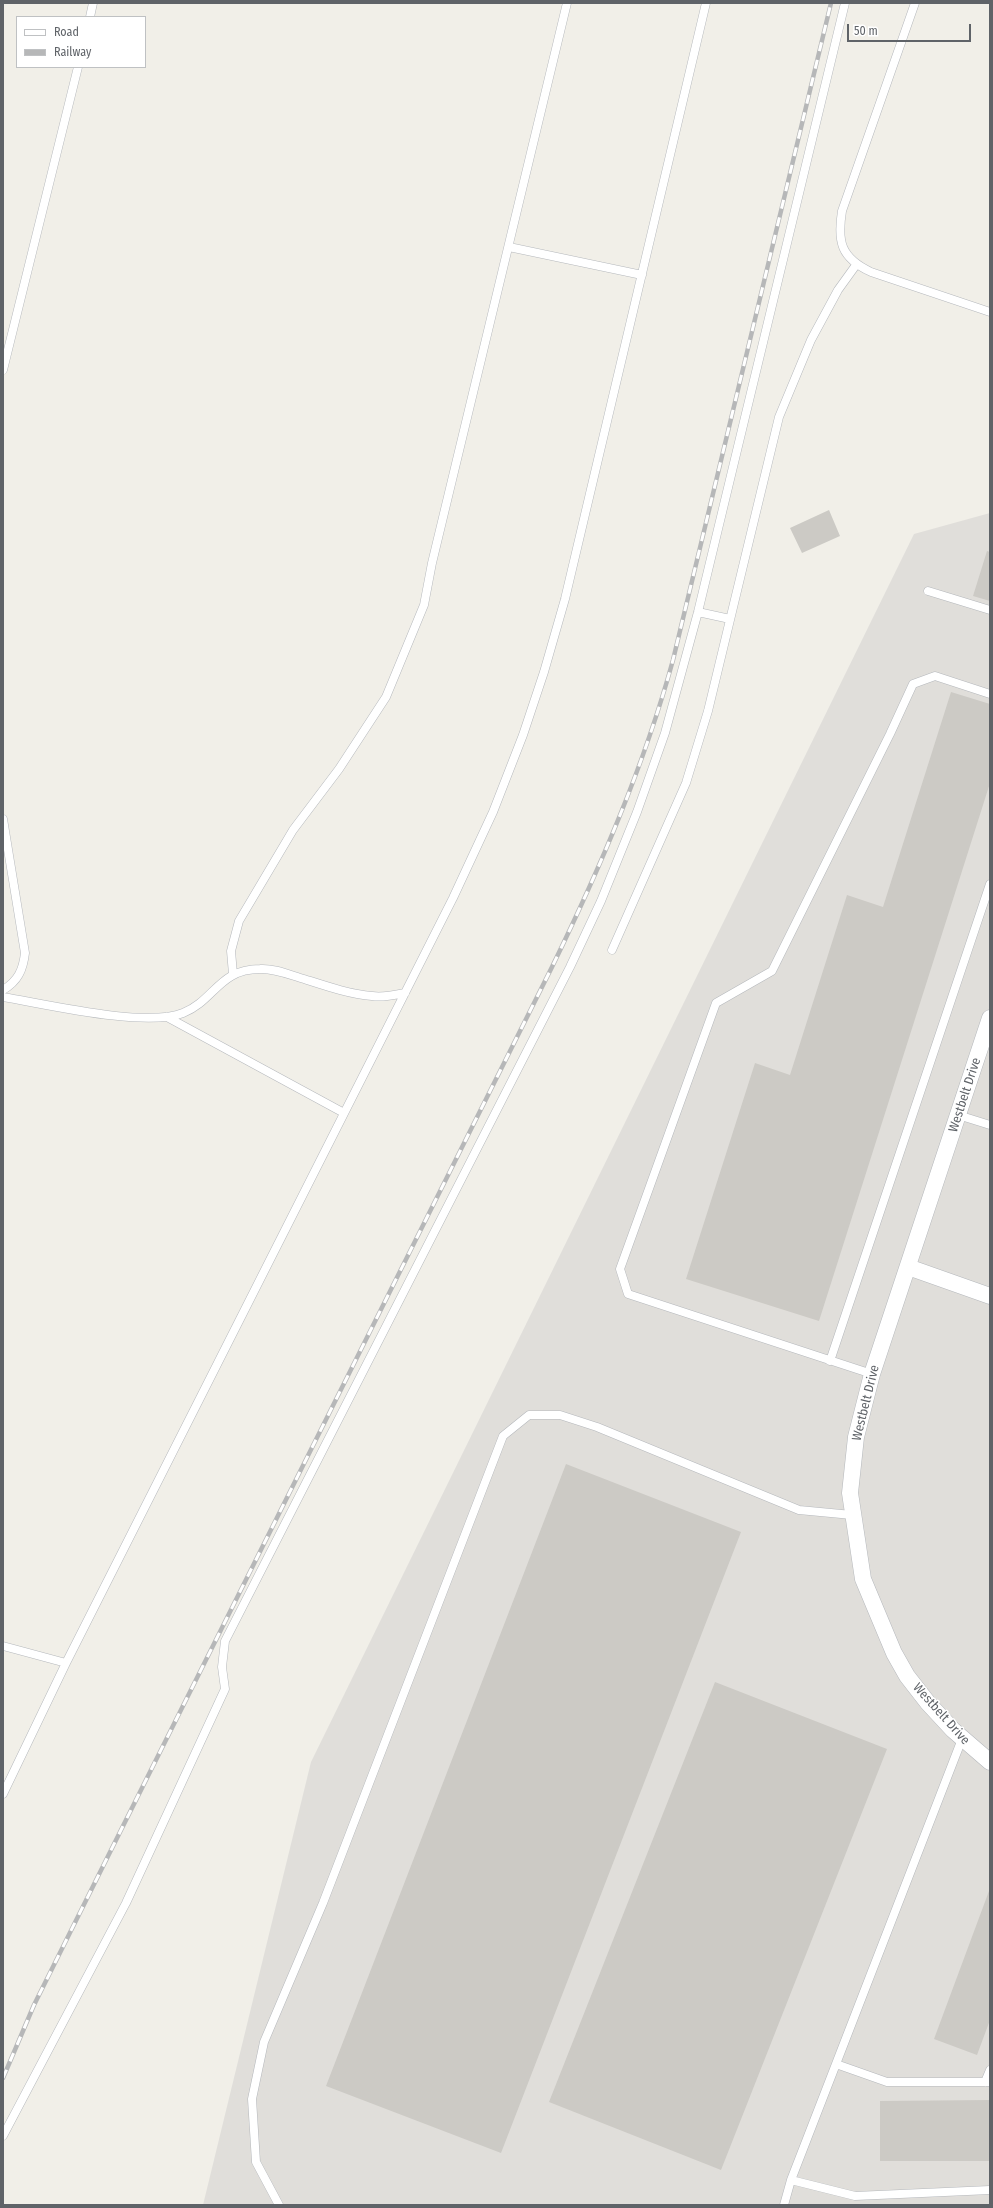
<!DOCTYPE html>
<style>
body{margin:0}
#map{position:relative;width:993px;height:2208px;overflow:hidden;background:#f1efe8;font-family:"Fira Sans Condensed",sans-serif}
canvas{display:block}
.frame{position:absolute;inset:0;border:4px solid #5f6368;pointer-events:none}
.legend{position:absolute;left:16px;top:16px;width:130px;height:52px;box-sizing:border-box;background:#fff;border:1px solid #bfc1c3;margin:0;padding:5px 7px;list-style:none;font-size:12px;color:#5f6368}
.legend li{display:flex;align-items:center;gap:8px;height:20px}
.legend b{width:20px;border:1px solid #bfc1c3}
.scale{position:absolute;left:847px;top:24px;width:124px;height:18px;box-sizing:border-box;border:2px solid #5f6368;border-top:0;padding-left:5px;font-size:12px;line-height:14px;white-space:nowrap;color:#5f6368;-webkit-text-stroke:3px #fff;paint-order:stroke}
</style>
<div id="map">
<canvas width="993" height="2208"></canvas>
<div class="frame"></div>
<ul class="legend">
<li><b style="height:5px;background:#fff"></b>Road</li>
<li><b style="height:5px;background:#b6b7b8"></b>Railway</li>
</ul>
<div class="scale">50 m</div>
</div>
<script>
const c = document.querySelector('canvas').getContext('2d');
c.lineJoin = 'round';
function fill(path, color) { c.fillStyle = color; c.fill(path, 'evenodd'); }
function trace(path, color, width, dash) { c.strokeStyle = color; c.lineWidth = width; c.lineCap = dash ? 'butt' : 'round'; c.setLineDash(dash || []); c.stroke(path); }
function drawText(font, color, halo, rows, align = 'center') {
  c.font = font + ' "Fira Sans Condensed",sans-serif'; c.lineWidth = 3; c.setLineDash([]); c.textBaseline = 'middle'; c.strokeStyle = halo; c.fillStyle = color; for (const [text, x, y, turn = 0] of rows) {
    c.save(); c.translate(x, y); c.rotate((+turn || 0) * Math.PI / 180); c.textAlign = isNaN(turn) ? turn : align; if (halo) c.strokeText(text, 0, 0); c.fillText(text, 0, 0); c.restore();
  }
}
fill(new Path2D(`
 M990 513V2205H203L311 1762 914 534Z`), '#e0deda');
fill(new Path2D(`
 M829 510 840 536 802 553 790 528Z
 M987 551 990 552V601L973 596Z
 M951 692 990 704V783L819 1321 686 1279 755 1063 790 1075 847 895 883 907Z
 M566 1464 741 1532 501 2153 326 2086Z
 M715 1682 887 1749 721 2170 549 2102Z
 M989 1891 990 2020 977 2055 934 2039Z
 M990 2100V2161H880V2101Z`), '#cccac5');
const lane = new Path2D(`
 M915 3 842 211C837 242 841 258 871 272L990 312
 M90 17 93 3
 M509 247 642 275
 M3 370 78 67
 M928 591 990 610
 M698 612 730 619
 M3 819 25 953C23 970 18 981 3 990
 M612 950 686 783 708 711 779 417 811 340 838 290 856 265
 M233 974 231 951 239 921 293 830 339 769 386 697 424 605 432 563 567 3
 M3 997C45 1004 146 1028 183 1013 215 1000 219 969 260 969 274 968 290 975 304 979 326 986 349 994 372 996 382 998 395 995 405 993
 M167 1017 344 1113
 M958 1115 990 1125
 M830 1361 990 884
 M872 1374 628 1294 620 1269 716 1003 772 971 890 734 913 684 935 676 990 694
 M3 1646 66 1663
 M3 1794 66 1663 453 898 493 812 523 735 544 672 565 599 706 3
 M836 2064 887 2082H990
 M985 2082 990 2070
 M3 2136 126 1903 225 1689 222 1667 225 1641 570 967 601 901 637 812 665 733 698 612 845 3
 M791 2180 855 2196 990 2190
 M279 2205 256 2162 252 2099 264 2042 323 1903 503 1436 529 1415H560L597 1427 799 1510 852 1515
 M784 2205 791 2180 962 1739`);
const street = new Path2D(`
 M990 1018 872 1374 856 1437 850 1493 863 1579 894 1653 907 1676 928 1703 953 1730 990 1762
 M908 1267 990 1296`);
trace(lane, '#b5b8bc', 9);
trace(street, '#b5b8bc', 17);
trace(lane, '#fff', 8);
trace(street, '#fff', 16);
const rail = new Path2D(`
 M3 2078 34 2005 122 1828 552 967C600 868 644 766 673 660L831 3`);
trace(rail, '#b6b7b8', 4.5);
trace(rail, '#fff', 3, [9]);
drawText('13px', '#5f6368', '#fff', [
 ["Westbelt Drive",965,1095,-72],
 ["Westbelt Drive",866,1403,-76],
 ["Westbelt Drive",941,1714,48]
]);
</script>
